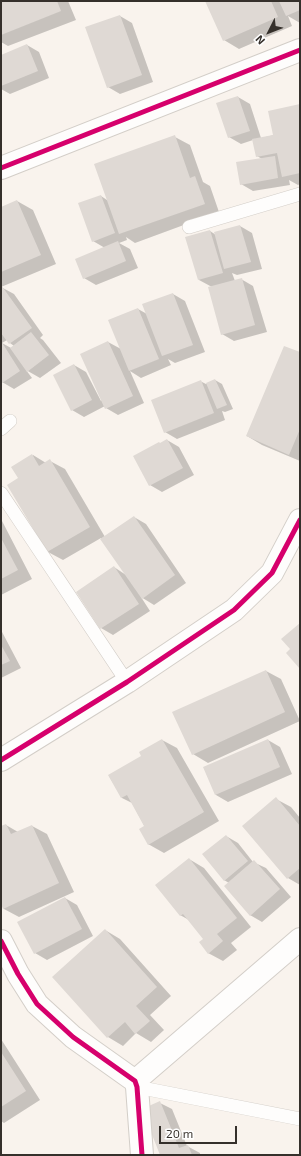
<!DOCTYPE html>
<style>
body{margin:0}
#map{position:relative;width:301px;height:1156px;overflow:hidden;background:#f9f3ed;font-family:"Exo 2",sans-serif}
canvas{display:block}
.frame{position:absolute;inset:0;border:2px solid #35302b;pointer-events:none}
.north{position:absolute;left:249px;top:12px;width:40px;height:40px;-webkit-text-stroke:3px #fff;paint-order:stroke;rotate:228deg;font-size:11px;font-weight:700;line-height:16px;text-align:center;color:#35302b}
.north::after{content:'';display:block;margin:auto;width:14px;height:18px;background:#35302b;clip-path:polygon(50% 0,100% 100%,50% 72%,0 100%)}
.scale{position:absolute;left:159px;top:1126px;width:78px;height:18px;box-sizing:border-box;border:2px solid #35302b;border-top:0;padding-left:5px;font-size:12px;line-height:14px;white-space:nowrap;color:#35302b;-webkit-text-stroke:3px #fff;paint-order:stroke}
</style>
<div id="map">
<canvas width="301" height="1156"></canvas>
<div class="frame"></div>
<div class="north">N</div>
<div class="scale">20 m</div>
</div>
<script>
const c = document.querySelector('canvas').getContext('2d');
c.lineJoin = 'round';
function fill(path, color) { c.fillStyle = color; c.fill(path, 'evenodd'); }
function trace(path, color, width, dash) { c.strokeStyle = color; c.lineWidth = width; c.lineCap = dash ? 'butt' : 'round'; c.setLineDash(dash || []); c.stroke(path); }
fill(new Path2D(`
 M1 1H68L76 20 8 46 1 42Z
 M207 1H300V23L288 16 292 26 239 49 224 40Z
 M120 16 132 23 153 82 120 94 108 87Z
 M27 45 39 52 49 78 10 94 1 89V56Z
 M238 97 250 104 261 138 274 135 300 105V184L298 185 289 180 290 185 253 191 241 184 262 159 257 156 253 140 241 144 229 137Z
 M175 137 190 145 203 182 210 186 219 212 135 243 126 237 127 240 119 243 130 249 138 268 96 285 84 278 105 248 93 241 101 196 107 200Z
 M17 201 33 210 56 264 1 287 14 294 43 335 40 338 43 340 61 363 40 378 26 370 32 378 14 389 2 382 1 380V208ZM7 340 10 343 14 346 11 348 2 343Z
 M240 226 252 233 262 269 237 275 232 273 235 281 241 279 253 286 267 332 234 341 222 334 212 287 199 280 210 231 216 235Z
 M173 294 185 301 205 352 175 363 168 359 171 365 141 378 130 371 144 403 118 415 106 408 105 406 84 417 72 410 74 365 86 372 101 401 102 400 108 342 121 349 138 309 147 314 144 305Z
 M300 353V461L262 445 247 436Z
 M215 380 222 384 233 409 225 412 222 411 225 420 177 439 165 432 200 381 206 384Z
 M167 440 179 447 194 475 162 492 150 485Z
 M33 455 46 463 50 461 65 469 105 537 134 517 146 524 186 583 154 605 141 597 150 611 113 635 101 628 114 567 126 575 101 538 63 560 48 552 8 485 19 479Z
 M1 519 32 579 1 595Z
 M1 630 21 668 1 678Z
 M266 671 281 679 300 721 208 763 193 754Z
 M162 740 177 748 219 821 164 853 148 844 145 827 132 803 122 798 109 776 142 757Z
 M268 740 280 747 292 774 228 802 216 795 204 768Z
 M276 799 291 807 300 818V885L288 878Z
 M6 825 18 832 32 826 47 834 74 892 19 917 4 909 1 902V828Z
 M226 836 238 843 253 862 266 868 291 897 262 922 250 915 229 883 224 880Z
 M189 859 204 868 251 927 231 943 237 950 223 961 208 953 204 939 189 920 180 915Z
 M65 898 77 905 93 936 47 960 35 953Z
 M105 930 120 939 171 996 150 1015 164 1030 151 1042 136 1033 123 1046 108 1037Z
 M1 1039 40 1100 4 1123 1 1121Z
 M160 1103 172 1109 187 1146 200 1153V1155H161Z`), '#0003');
fill(new Path2D(`
 M1 1H57L61 11 1 35Z
 M205 1H271L278 17 223 41Z
 M279 1H300V10L286 16Z
 M120 15 142 75 107 88 85 27Z
 M27 44 38 71 1 86V55Z
 M238 96 250 131 228 138 216 103Z
 M300 104V173L282 177 277 153 256 157 252 139 273 135 268 111Z
 M175 135 190 178 195 176 205 204 119 234 94 164Z
 M275 156 278 178 240 185 236 162Z
 M101 195 115 233 92 242 78 203Z
 M17 200 41 255 1 272V207Z
 M240 225 251 262 224 269 214 232Z
 M210 230 223 273 198 280 185 237Z
 M118 241 126 261 83 279 75 259Z
 M242 278 255 325 221 335 208 287Z
 M1 285 32 328 9 344 1 333Z
 M173 293 193 345 162 356 142 304Z
 M138 308 159 359 129 371 108 320Z
 M31 332 49 355 27 372 10 348Z
 M1 341 20 371 2 383 1 382Z
 M108 341 133 396 105 409 80 354Z
 M284 346 300 352V429L289 455 246 436Z
 M74 364 92 400 71 411 53 375Z
 M215 379 227 405 217 409 206 383Z
 M201 380 214 413 164 433 151 400Z
 M167 439 183 468 149 486 133 456 159 442 160 443Z
 M32 454 39 466 50 459 90 527 47 552 7 485 18 478 11 467Z
 M134 516 175 575 142 599 100 539Z
 M1 538 18 570 1 579Z
 M114 566 139 604 100 629 76 592Z
 M300 623V669L286 653 290 649 281 639Z
 M1 645 10 661 1 665Z
 M266 670 285 712 192 755 172 712Z
 M162 739 204 812 148 845 139 829 144 826 127 795 121 798 108 775 141 756 139 752Z
 M268 739 280 767 215 795 203 767Z
 M276 797 300 826V868L287 879 242 826Z
 M6 824 11 834 32 825 59 883 3 909 1 904V826Z
 M226 835 248 861 224 881 202 854Z
 M189 858 237 918 217 934 223 941 208 954 199 942 203 939 183 914 180 916 155 885Z
 M254 860 280 889 250 916 224 886Z
 M65 897 82 929 34 954 17 922Z
 M105 929 157 987 136 1006 150 1021 135 1034 125 1022 107 1038 52 977Z
 M1 1052 26 1091 1 1107Z
 M160 1101 179 1148 188 1145 192 1155H160L142 1109Z`), '#dfd9d4');
const lane = new Path2D(`
 M189 227 300 194
 M1 429 10 421
 M1 493 127 682
 M137 1087 300 1119`);
const street = new Path2D(`
 M1 168 300 50
 M1 760 127 682 234 610 272 573 300 520
 M1 941 18 974 37 1004 73 1037 135 1081 137 1087 142 1155
 M135 1081 300 939`);
trace(lane, '#d3cec8', 14);
trace(street, '#d3cec8', 24);
trace(lane, '#fefdfc', 13);
trace(street, '#fefdfc', 22);
trace(new Path2D(`
 M1 168 300 50
 M1 760 127 682 234 610 272 573 300 520
 M1 941 18 974 37 1004 73 1037 135 1081 137 1087 142 1155`), '#d6006c', 5);
</script>
